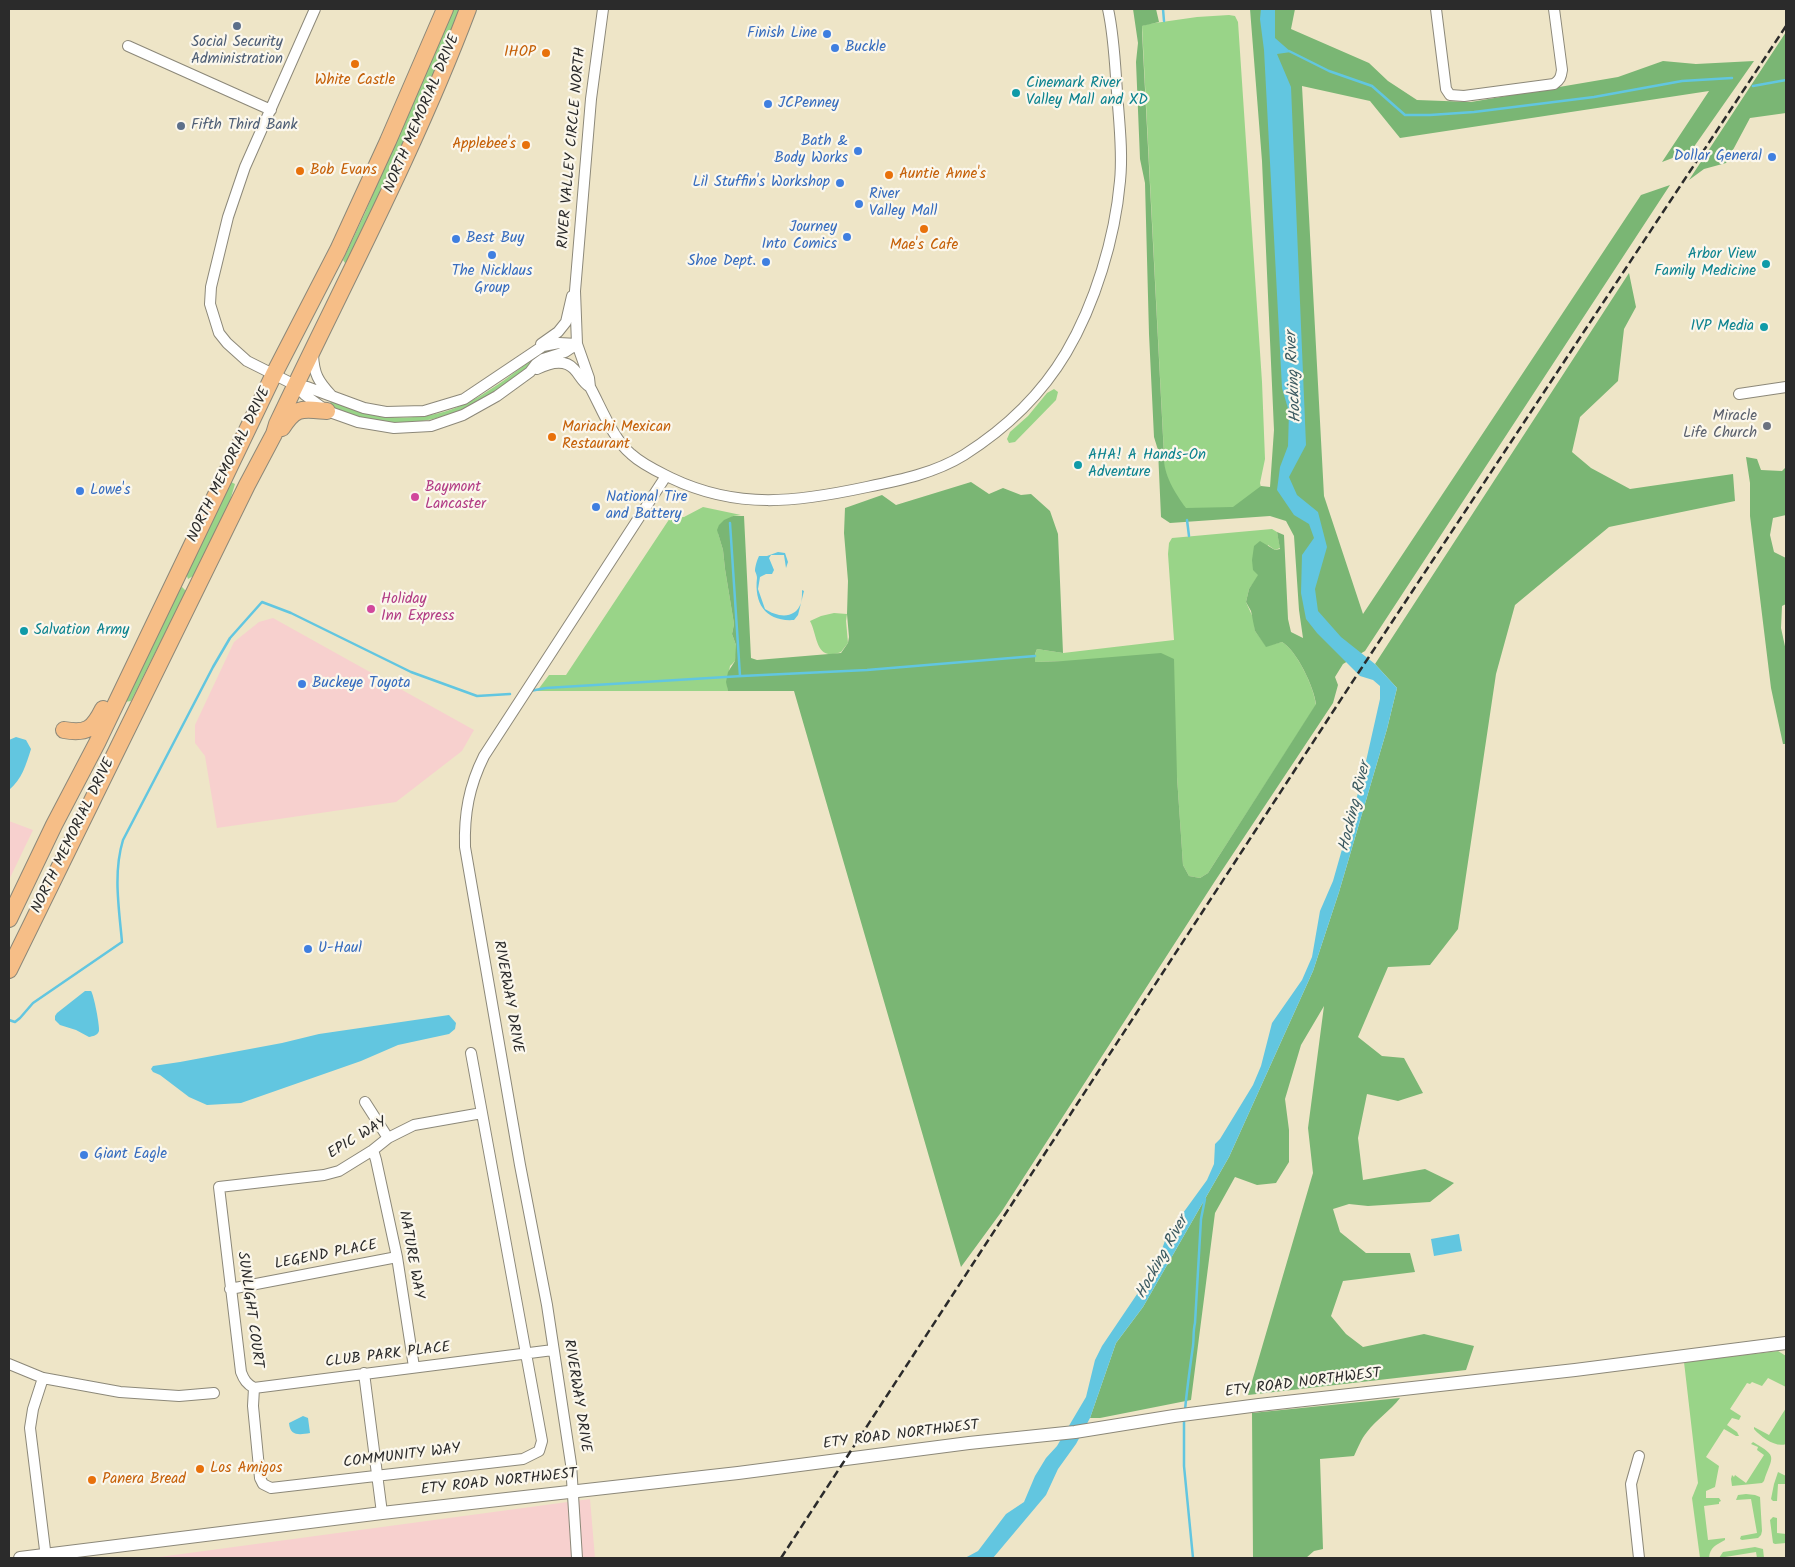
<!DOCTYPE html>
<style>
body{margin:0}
#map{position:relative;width:1795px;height:1567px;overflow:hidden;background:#eee5c7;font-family:Kalam,sans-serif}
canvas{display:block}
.frame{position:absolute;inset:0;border:10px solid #2b2b2b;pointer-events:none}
</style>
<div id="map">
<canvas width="1795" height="1567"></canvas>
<div class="frame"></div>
</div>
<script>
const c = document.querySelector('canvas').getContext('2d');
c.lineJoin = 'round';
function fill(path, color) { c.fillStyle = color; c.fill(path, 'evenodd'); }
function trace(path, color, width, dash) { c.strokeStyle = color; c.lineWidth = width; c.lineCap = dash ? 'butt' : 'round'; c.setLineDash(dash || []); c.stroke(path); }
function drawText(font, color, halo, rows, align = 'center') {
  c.font = font + ' Kalam,sans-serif'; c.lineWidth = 4.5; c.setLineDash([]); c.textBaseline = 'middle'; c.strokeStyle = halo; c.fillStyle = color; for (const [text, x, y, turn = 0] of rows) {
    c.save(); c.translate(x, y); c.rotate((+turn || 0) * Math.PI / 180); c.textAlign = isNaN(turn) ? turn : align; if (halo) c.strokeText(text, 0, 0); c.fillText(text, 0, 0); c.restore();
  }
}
fill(new Path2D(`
 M273 618 474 730 462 751 396 802 217 828 205 756 195 743V725L234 642 259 622Z
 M9 821 33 830 9 880Z
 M590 1499 595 1558H152Z`), '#f7d0ce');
fill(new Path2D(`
 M451 9H460L430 85 348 263H345L343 260 365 213Z
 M1229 15 1235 16 1238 22 1262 382 1265 459 1260 483 1263 496 1269 508 1196 520 1163 488 1164 455 1142 26 1148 24 1197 17Z
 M548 348 549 353C527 368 506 386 483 399 451 418 409 428 373 421 358 418 343 412 329 406L331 401C373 419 415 424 458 407 488 395 521 367 548 348Z
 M1054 389 1058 392 1056 400 1015 442 1009 443 1007 439 1010 432 1028 416 1047 393Z
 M231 482 235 484 229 504 193 576 188 579 186 573Z
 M703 507 741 515 733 516 718 533 723 550 725 569 734 624 732 634 736 645V655L735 661 730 666 727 682 728 691H537L549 675H566L670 518 684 517Z
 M1272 529 1277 532 1280 548 1275 550 1268 545 1259 575 1249 589 1246 602 1254 620 1255 631 1266 646 1282 642C1297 651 1314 687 1316 705L1208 873 1200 878 1189 876 1183 865 1177 777 1063 661 1035 662V654L1037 649 1063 653 1174 640 1168 554 1169 543 1172 538Z
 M182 587 186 591 131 701 124 702 177 589Z
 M834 613 847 614 846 621 848 643 841 652C815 662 818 636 810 621L821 616Z
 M1778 1351 1786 1356V1387L1768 1378 1762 1386 1752 1382 1750 1384 1747 1383 1730 1409 1741 1416 1739 1420 1732 1418 1727 1425 1737 1432 1739 1436H1736L1724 1429 1706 1457 1719 1466 1715 1487 1706 1491V1498H1719L1721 1501 1719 1502V1504L1704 1506 1708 1540 1725 1538V1540C1716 1545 1710 1547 1709 1558H1700L1692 1498 1698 1483 1684 1362Z
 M1786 1408V1444C1776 1448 1761 1437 1754 1429V1427L1769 1435Z
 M1753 1442C1779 1457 1772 1456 1764 1481L1762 1483 1732 1486 1731 1479 1732 1475 1734 1477 1735 1475 1746 1483 1764 1455 1757 1450 1758 1447 1751 1444Z
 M1778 1472 1786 1476V1484H1778L1777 1501H1773L1771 1499 1774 1484Z
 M1746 1494 1755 1495 1760 1497 1762 1531 1761 1535 1758 1538 1742 1540 1740 1539 1741 1536 1757 1533 1751 1499 1736 1500 1738 1495Z
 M1773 1517 1777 1518V1533L1786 1534V1543L1775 1544 1773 1543 1770 1520Z
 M1755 1547 1763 1549 1764 1558H1757L1756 1552 1719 1558 1723 1552Z`), '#99d488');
fill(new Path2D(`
 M1133 9H1156L1159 22 1142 26V32L1164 456C1163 474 1175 493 1186 508L1233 507 1261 486 1270 487 1274 430 1262 161 1250 9H1295L1291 29 1369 63 1388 81 1417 100 1471 102 1618 77 1663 61 1696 64 1754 61 1691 151 1662 162 1709 91 1400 138 1370 101 1302 86 1324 496 1363 614 1641 195 1670 185 1365 651 1343 664 1335 677 1338 685 1333 703 1215 881 1002 1211 961 1267 794 691H728L726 682 728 672 735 661 736 645 732 634 734 624 725 569 723 550 717 530 719 525 724 520 733 516H744L751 658 757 660 841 653 848 643 849 637 847 614 848 581 844 533 845 508 882 495 896 505 971 482 989 494 1003 488 1021 495 1031 494 1050 511 1058 534 1063 653 1037 649 1035 654V662L1063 661 1161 653 1174 659 1177 777 1183 865 1189 876 1200 878 1208 873 1316 704C1314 687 1297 651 1282 642L1266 647 1255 631 1251 611 1246 602 1249 589 1258 575 1253 570 1252 560 1254 546 1260 541 1275 550 1280 549 1277 532 1284 535 1288 619 1291 632 1303 638 1299 610 1294 536 1286 521 1270 516 1170 523 1161 517 1158 450 1154 437 1149 334 1145 183 1140 159 1136 62 1138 43Z
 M1786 32V113L1750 118 1726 163 1704 169 1689 180Z
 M1629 273 1636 307 1624 329 1618 381 1580 417 1572 452 1591 468 1630 489 1733 474 1735 501 1609 527 1515 605 1496 674 1458 929 1430 965 1388 967 1358 1037 1382 1056 1404 1058 1423 1093 1398 1101 1367 1094 1358 1138 1363 1180 1425 1169 1454 1183 1430 1202 1368 1206 1349 1204 1333 1209 1340 1232 1366 1253H1410L1415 1272 1343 1281 1331 1316 1346 1334 1363 1347 1424 1334 1474 1346 1466 1370 1248 1395 1313 1173 1308 1128 1324 1006 1301 1045 1285 1099 1289 1130V1162L1276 1183 1257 1185 1235 1177 1215 1213 1191 1400 1100 1418H1090L1116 1343 1143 1307 1229 1157 1313 971 1339 892 1387 729 1397 688 1375 664Z
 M1746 457 1757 459 1761 470 1782 471 1786 467V515L1773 518 1770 535 1774 552 1786 558V604L1782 606 1781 628 1786 651V744H1783L1771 688 1750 516V483Z
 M1400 1398C1390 1411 1377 1419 1367 1432 1361 1439 1358 1448 1354 1456L1320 1459 1323 1549 1314 1551 1306 1558H1253L1252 1413Z`), '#7ab674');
fill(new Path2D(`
 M1261 9H1275V38L1291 52 1277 54 1291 87 1306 445 1289 477 1297 495 1318 512 1327 547 1315 589 1318 611 1341 637 1375 664 1397 688 1387 729 1339 892 1313 971 1229 1157 1143 1307 1116 1343 1090 1418 1076 1444 1058 1469 1046 1495 993 1558H965L978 1551 1006 1514 1024 1502 1035 1476 1046 1458 1057 1446 1086 1397 1095 1360 1102 1346 1156 1266 1167 1235 1207 1180 1214 1164 1215 1144 1220 1139 1253 1085 1261 1066 1272 1023 1302 980 1312 957 1320 911 1333 881 1362 779 1380 699V686L1373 680 1360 676 1317 633 1306 619 1301 593 1302 555 1314 538 1309 524 1294 515 1277 490 1280 467 1288 446 1289 412 1282 388 1264 50 1260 19Z
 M778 552 785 553 788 562 786 568 784 555H771L769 558 774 570 772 574H766L760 577 758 589 765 609C777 617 795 620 801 603 802 599 802 595 802 590L804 591 798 615 794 620C766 622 754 604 757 578 757 576 756 573 755 571 755 567 757 560 759 556H767Z
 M16 737 26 740 31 749C26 765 22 779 9 790V740Z
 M85 991H91C94 995 100 1027 99 1031 97 1036 93 1036 89 1037L76 1030 60 1025 55 1020V1016L57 1013Z
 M449 1015 456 1023 455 1029 449 1034 398 1045 361 1061 241 1103 207 1105 189 1097 160 1075 153 1072 151 1069 153 1066 180 1062 282 1043 319 1034Z
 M1459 1234 1462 1251 1434 1256 1431 1239Z
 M303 1416 308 1418 310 1433C299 1435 290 1436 289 1423Z`), '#62c6e0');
trace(new Path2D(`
 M1163 9 1164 21
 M1289 51 1329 71 1372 86 1405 115H1430L1474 112 1594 97 1682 81 1732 78
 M1753 86 1786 80
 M1187 520 1189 536
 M730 523 740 676
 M530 691 546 688 742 676 867 670 1035 656
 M9 1020 15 1022 20 1018 33 1003 122 942C119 908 113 873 123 840L213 667 230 638 262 602 291 613 411 672 477 696 510 694
 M1185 1410C1187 1389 1190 1367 1193 1346 1194 1338 1193 1331 1195 1323L1201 1219 1205 1199
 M1184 1418V1466L1193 1558`), '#62c6e0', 2.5);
const minor = new Path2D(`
 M315 9 245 167 228 217 211 287 210 304 219 333 227 343 247 361 295 385 305 395 327 411 358 422 394 428 431 426 463 415 497 396 530 372 536 364 543 359 565 352 577 344
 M603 9 591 99 575 291 577 344 589 378 590 387C601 407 613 439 631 454 643 465 657 471 671 478 738 510 797 502 867 487 901 480 935 473 964 455 1005 429 1041 395 1066 353 1095 304 1115 238 1120 181 1123 152 1119 121 1117 92 1115 64 1114 36 1108 9
 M1436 9 1446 89 1450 95 1464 96 1554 84C1560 80 1561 77 1562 70L1554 9
 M128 46 271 110
 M541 344 558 332 566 322 572 296
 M313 355C314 374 318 381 331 395
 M537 369C549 363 564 358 574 369 580 375 582 382 590 387
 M295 385 307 387 364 408 386 412 424 411 464 399 543 346 559 343 577 344
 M1739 394 1786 387
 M365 1102 388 1138
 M373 1150 376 1160 397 1257 414 1367
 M230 1289 397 1257
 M9 1364 43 1378 120 1392 179 1396 214 1393
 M364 1373 382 1513
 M43 1378 33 1409 30 1428 46 1558
 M254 1388 253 1406 260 1478 263 1484 271 1488 523 1459 539 1451 542 1441 471 1053
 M254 1388C247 1384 244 1380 241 1372L219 1187 324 1175 339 1171 373 1150 388 1138 414 1125 482 1113
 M254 1388 553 1350
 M1639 1456 1631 1484 1639 1558
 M577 1558 571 1464 547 1305 520 1165 465 847C464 814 469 786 484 756L666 476`);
const tertiary = new Path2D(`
 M20 1558 382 1513 738 1473 969 1443 1075 1432 1174 1416 1259 1405 1575 1370 1786 1343`);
const primary = new Path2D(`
 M282 428C296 406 302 409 327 411
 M64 730C87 734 93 729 103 709
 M9 919 54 825 97 743 274 374 338 250 388 141 445 9
 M9 970 247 485 274 434 277 424C342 286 414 152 468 9`);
trace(minor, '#8c8879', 12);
trace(tertiary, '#8c8879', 14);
trace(primary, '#8c8879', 18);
trace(minor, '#fff', 10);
trace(tertiary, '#fff', 12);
trace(primary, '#f6be87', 16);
trace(new Path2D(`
 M781 1558 1351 684 1786 26`), '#2b2b2b', 2.5, [8, 4]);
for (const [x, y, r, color] of [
 [237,26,5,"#5c6f8a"],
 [827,34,5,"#3f7fe0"],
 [835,48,5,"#3f7fe0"],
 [546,53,5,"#e8710a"],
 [355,64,5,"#e8710a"],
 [1016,93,5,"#0f9aa8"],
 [768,104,5,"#3f7fe0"],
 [181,126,5,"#5c6f8a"],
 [526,145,5,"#e8710a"],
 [858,151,5,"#3f7fe0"],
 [1772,157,5,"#3f7fe0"],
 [300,171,5,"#e8710a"],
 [889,175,5,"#e8710a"],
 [840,183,5,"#3f7fe0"],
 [859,204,5,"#3f7fe0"],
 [924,229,5,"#e8710a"],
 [847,237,5,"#3f7fe0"],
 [456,239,5,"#3f7fe0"],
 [492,255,5,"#3f7fe0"],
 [766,262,5,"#3f7fe0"],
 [1766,264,5,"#0f9aa8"],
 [1764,327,5,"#0f9aa8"],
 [1767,426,5,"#6b7280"],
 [552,437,5,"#e8710a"],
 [1078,465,5,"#0f9aa8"],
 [80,491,5,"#3f7fe0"],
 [415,497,5,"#d1479c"],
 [596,507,5,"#3f7fe0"],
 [371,609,5,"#d1479c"],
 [24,631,5,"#0f9aa8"],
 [302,684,5,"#3f7fe0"],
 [308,949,5,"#3f7fe0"],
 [84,1155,5,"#3f7fe0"],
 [200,1469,5,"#e8710a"],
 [92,1480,5,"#e8710a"]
]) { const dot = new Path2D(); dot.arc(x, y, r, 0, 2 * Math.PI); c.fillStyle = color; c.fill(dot); trace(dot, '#fbf7ec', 2); }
drawText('15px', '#366cbe', '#fbf7ec', [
 ["Finish Line",817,34,"right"],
 ["Buckle",845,48],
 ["JCPenney",778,104],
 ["Bath &",848,142,"right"],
 ["Body Works",848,159,"right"],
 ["Dollar General",1762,157,"right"],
 ["Lil Stuffin's Workshop",830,183,"right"],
 ["River",869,195],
 ["Valley Mall",869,212],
 ["Journey",837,228,"right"],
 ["Into Comics",837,245,"right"],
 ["Best Buy",466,239],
 ["Shoe Dept.",756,262,"right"],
 ["The Nicklaus",492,272,"center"],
 ["Group",492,289,"center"],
 ["Lowe's",90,491],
 ["National Tire",606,498],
 ["and Battery",606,515],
 ["Buckeye Toyota",312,684],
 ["U-Haul",318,949],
 ["Giant Eagle",94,1155]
], 'left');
drawText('15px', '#4e5e75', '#fbf7ec', [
 ["Social Security",237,43],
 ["Administration",237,60],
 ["Fifth Third Bank",191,126,"left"]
]);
drawText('15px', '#c56008', '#fbf7ec', [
 ["IHOP",536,53,"right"],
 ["White Castle",355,81,"center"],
 ["Applebee's",516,145,"right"],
 ["Bob Evans",310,171],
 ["Auntie Anne's",899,175],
 ["Mae's Cafe",924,246,"center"],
 ["Mariachi Mexican",562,428],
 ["Restaurant",562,445],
 ["Los Amigos",210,1469],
 ["Panera Bread",102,1480]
], 'left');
drawText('15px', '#0d838f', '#fbf7ec', [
 ["Cinemark River",1026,84],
 ["Valley Mall and XD",1026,101],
 ["Arbor View",1756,255,"right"],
 ["Family Medicine",1756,272,"right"],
 ["IVP Media",1754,327,"right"],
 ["AHA! A Hands-On",1088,456],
 ["Adventure",1088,473],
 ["Salvation Army",34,631]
], 'left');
drawText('15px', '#2b2b2b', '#fbf7ec', [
 ["NORTH MEMORIAL DRIVE",423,114,-67],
 ["RIVER VALLEY CIRCLE NORTH",573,148,-85],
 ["NORTH MEMORIAL DRIVE",230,465,-64],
 ["NORTH MEMORIAL DRIVE",74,836,-64],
 ["RIVERWAY DRIVE",507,997,80],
 ["EPIC WAY",358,1139,-31],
 ["NATURE WAY",410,1255,80],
 ["LEGEND PLACE",326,1256,-11],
 ["SUNLIGHT COURT",249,1310,82],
 ["CLUB PARK PLACE",388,1356,-7],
 ["ETY ROAD NORTHWEST",1303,1384,-7],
 ["RIVERWAY DRIVE",576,1396,81],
 ["ETY ROAD NORTHWEST",901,1436,-7],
 ["COMMUNITY WAY",402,1457,-7],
 ["ETY ROAD NORTHWEST",499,1483,-6]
]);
drawText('15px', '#5b616d', '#fbf7ec', [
 ["Miracle",1757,417],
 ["Life Church",1757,434]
], 'right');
drawText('15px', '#b23c85', '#fbf7ec', [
 ["Baymont",425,488],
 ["Lancaster",425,505],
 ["Holiday",381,600],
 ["Inn Express",381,617]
], 'left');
drawText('italic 16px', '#3c5a61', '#fbf7ec', [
 ["Hocking River",1295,377,-93],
 ["Hocking River",1356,807,-76],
 ["Hocking River",1163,1258,-61]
]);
</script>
